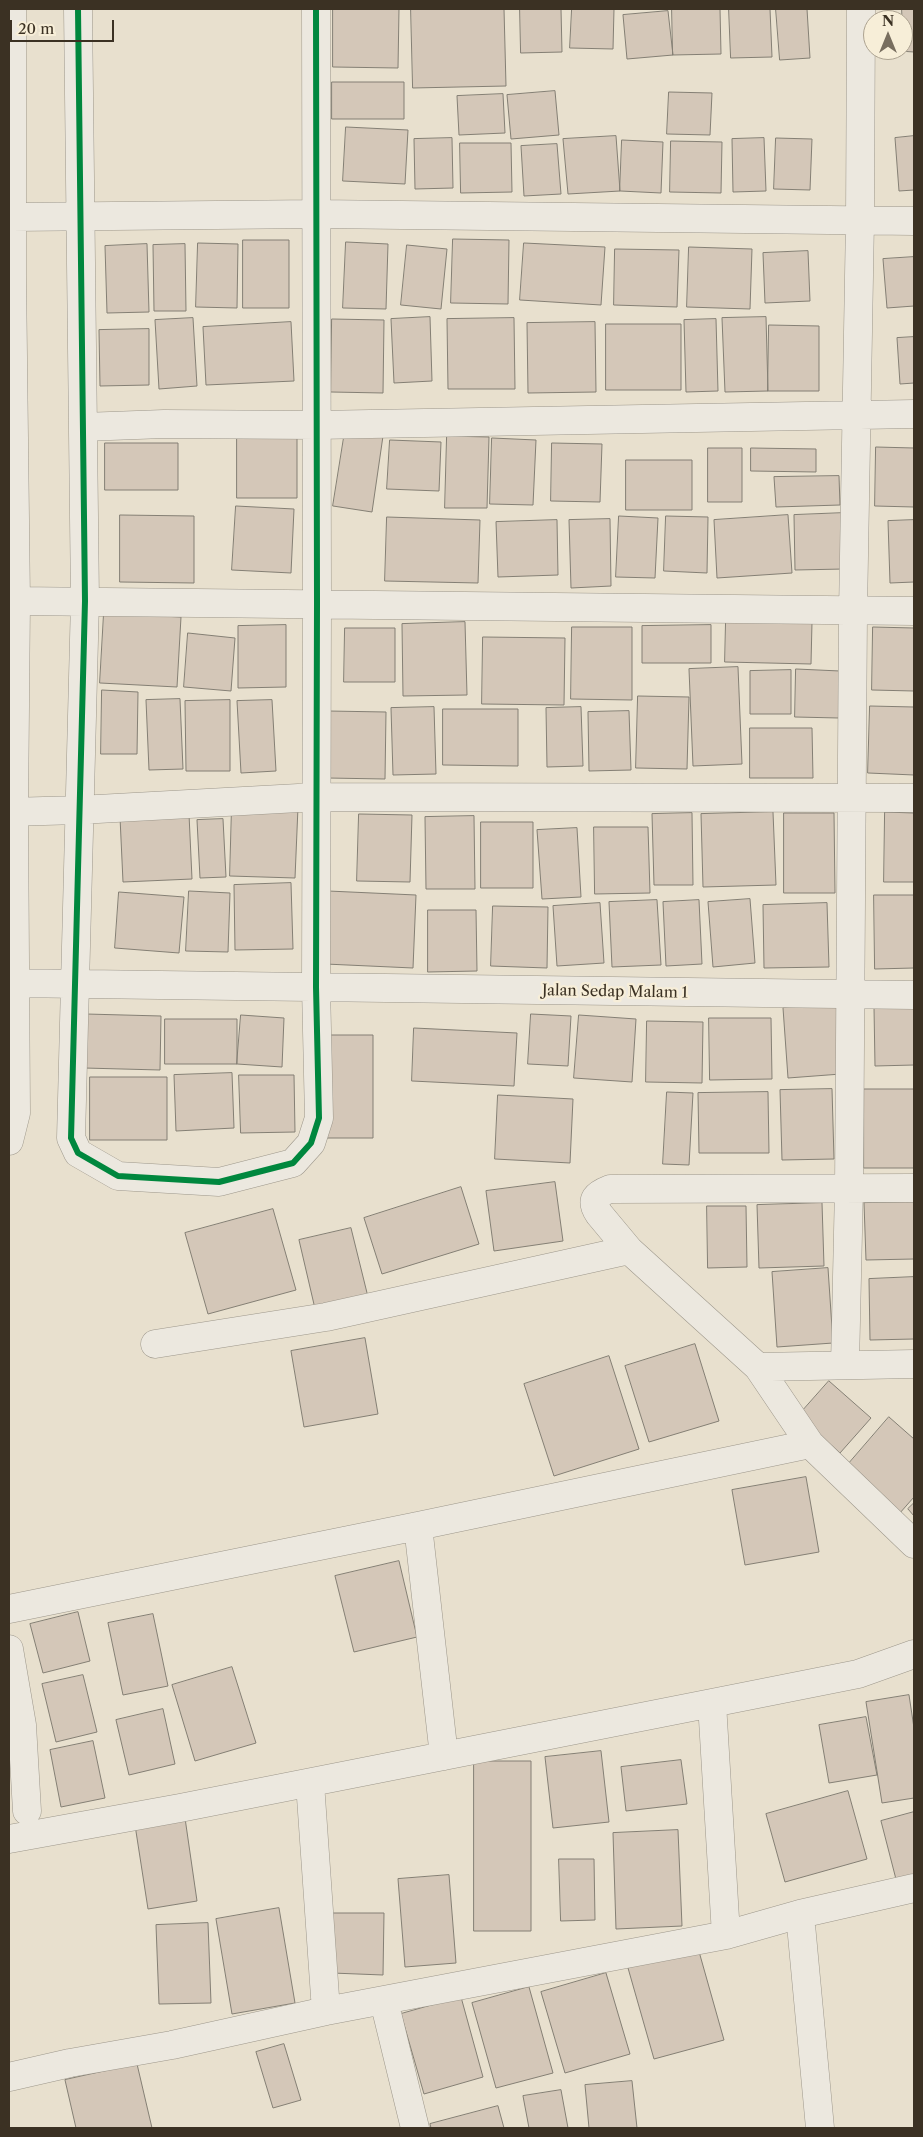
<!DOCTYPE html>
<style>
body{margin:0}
#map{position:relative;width:923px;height:2137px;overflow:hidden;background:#e8e0ce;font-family:"Libre Caslon Text",serif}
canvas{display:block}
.frame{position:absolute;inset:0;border:10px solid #3b3123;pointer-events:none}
.north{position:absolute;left:863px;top:10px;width:50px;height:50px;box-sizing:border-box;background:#f7eed8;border:1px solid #aca290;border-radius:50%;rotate:0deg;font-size:14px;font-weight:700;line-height:20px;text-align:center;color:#3b3123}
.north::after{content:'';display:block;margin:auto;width:18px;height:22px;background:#786e5f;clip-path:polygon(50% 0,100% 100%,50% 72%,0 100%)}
.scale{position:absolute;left:10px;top:20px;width:104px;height:22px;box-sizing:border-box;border:2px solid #3b3123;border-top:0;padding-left:6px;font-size:15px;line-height:18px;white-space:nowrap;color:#3b3123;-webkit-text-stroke:4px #f7eed8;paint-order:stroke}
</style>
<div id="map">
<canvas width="923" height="2137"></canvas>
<div class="frame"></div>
<div class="north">N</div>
<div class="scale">20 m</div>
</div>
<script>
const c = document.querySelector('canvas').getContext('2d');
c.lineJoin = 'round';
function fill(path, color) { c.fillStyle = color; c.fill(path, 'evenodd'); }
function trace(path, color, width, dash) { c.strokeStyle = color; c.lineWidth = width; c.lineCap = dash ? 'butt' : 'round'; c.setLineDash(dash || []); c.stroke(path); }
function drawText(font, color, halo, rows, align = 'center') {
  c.font = font + ' "Libre Caslon Text",serif'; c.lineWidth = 4.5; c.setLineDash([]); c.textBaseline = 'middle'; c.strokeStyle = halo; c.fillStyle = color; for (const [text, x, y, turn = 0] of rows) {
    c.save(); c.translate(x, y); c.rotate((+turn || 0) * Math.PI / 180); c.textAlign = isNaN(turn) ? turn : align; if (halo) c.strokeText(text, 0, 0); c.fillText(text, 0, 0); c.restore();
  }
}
const building = new Path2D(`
 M333 9H399L398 68 333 67Z
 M411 9H504L506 86 413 88Z
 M520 9H561L562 52 521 53Z
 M572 9H614L613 49 570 48Z
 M672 9H720L721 54 673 55Z
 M729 9H770L772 57 731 58Z
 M776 9H807L810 58 780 60Z
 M902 9H914V52L899 51 903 50Z
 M668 11 673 55 627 59 623 15Z
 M332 82H404V119H332Z
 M555 91 559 135 511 139 507 95Z
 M669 92 712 93 710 135 667 134Z
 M503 94 505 133 459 135 457 96Z
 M346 127 408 130 405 184 343 181Z
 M616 136 620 191 568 194 563 139Z
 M914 136V190L899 191 895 138Z
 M452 138 453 188 415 189 414 139Z
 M764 138 766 191 733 192 732 139Z
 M776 138 812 139 810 190 774 189Z
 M622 140 663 142 661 193 620 191Z
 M671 141 722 142 721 193 670 192Z
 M460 143H511L512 192 461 193Z
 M557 144 561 194 524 196 521 146Z
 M453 239 509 240 508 304 451 303Z
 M243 240H289V308H243Z
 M346 242 388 244 386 309 343 308Z
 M198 243 238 244 237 308 196 307Z
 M524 243 605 247 601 305 520 300Z
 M147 244 149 312 107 313 105 246Z
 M185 244 186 311H154L153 245Z
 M407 245 447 249 441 309 401 305Z
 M689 247 752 249 750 309 687 307Z
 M615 249 679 250 677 307 614 305Z
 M808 251 810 301 765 303 763 253Z
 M914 257V306L887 308 883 259Z
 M430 317 432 381 394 383 391 319Z
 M766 317 768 391 725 392 722 318Z
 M193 318 197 386 159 389 155 320Z
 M514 318 515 389H448L447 319Z
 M332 319 384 320 383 393 331 392Z
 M716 319 718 391 686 392 684 320Z
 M291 322 294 381 206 385 203 327Z
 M595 322 596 392 528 393 527 323Z
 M606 324H681V390H606Z
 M769 325 819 326V391H768Z
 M149 329V385L100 386 99 330Z
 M914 337V383L900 384 897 338Z
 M345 431 383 436 372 512 333 506Z
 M447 436 489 437 487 508H445Z
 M237 438H297V498H237Z
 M492 438 536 440 533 505 490 504Z
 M390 440 441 442 439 491 387 489Z
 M105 443H178V490H105Z
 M552 443 602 444 600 502 551 501Z
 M876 447 914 448V507L875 506Z
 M708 448H742V502H708Z
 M751 448 816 449V472L751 471Z
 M626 460H692V510H626Z
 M839 476 840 505 776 507 774 477Z
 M236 506 294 509 291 573 232 570Z
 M844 513V569L795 570 794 515Z
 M120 515 194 516V583L120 582Z
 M788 515 792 573 717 578 714 520Z
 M619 516 658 518 655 578 616 577Z
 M666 516 708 517 707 573 664 571Z
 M387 517 480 520 478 583 385 581Z
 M610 519 611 586 571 588 569 520Z
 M557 520 558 575 498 577 496 522Z
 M914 520V582L890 583 888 521Z
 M104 613 181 617 177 687 100 683Z
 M726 620 812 622 811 664 725 662Z
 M465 622 467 695 403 696 402 624Z
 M286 625V687L238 688V626Z
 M711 625V663H642V626Z
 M572 627H632V700L571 699Z
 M873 627 914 628V691L872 690Z
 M345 628H395V682H344Z
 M188 633 235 638 231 691 184 687Z
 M483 637 565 638 564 705 482 704Z
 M738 667 742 764 693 766 689 669Z
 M796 669 840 671 839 718 795 717Z
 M791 670V714H750V671Z
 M102 690 138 692 137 754H101Z
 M638 696 689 697 687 769 636 768Z
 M180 699 183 769 149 770 146 700Z
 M230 700V771H186L185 701Z
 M272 700 276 771 241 773 237 701Z
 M870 706 914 707V775L868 773Z
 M434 707 436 774 393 775 391 708Z
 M581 707 583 766 547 767 546 708Z
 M443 709H518V766L443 765Z
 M328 711 386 712 385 779 327 778Z
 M629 711 631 770 589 771 588 712Z
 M750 728H812L813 778H750Z
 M232 805 298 807 295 878 230 876Z
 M773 812 776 885 703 887 701 814Z
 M885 812 914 813V882H884Z
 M692 813 693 885H654L652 814Z
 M784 813H834L835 893H784Z
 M189 814 192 879 123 882 120 817Z
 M359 814 412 815 410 882 357 881Z
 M474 816 475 889H426L425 817Z
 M223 819 226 877 200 878 197 820Z
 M481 822H533V888H481Z
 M594 827H648L650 893 595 894Z
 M577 828 581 897 542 899 537 830Z
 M291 883 293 949 235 950 234 885Z
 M189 891 230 893 228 952 186 951Z
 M328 891 416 895 413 968 325 964Z
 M119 892 184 897 179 953 115 948Z
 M874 895H914V968L875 969Z
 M750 899 755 963 713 967 708 902Z
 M657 900 661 965 612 967 609 902Z
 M699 900 702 964 666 966 663 902Z
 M600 903 604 963 557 966 553 906Z
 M827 903 829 967 764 968 763 905Z
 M493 906 548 907 547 968 491 966Z
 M428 910H476L477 971 428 972Z
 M837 1004 841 1074 788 1078 783 1008Z
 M914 1006V1065L875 1066 874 1007Z
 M86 1014 161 1016 160 1070 84 1068Z
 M531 1014 571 1016 568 1066 528 1064Z
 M241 1015 284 1018 282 1067 237 1064Z
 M579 1015 636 1019 632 1082 574 1078Z
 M709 1018H771L772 1079 710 1080Z
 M165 1019H237V1064H165Z
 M647 1021 703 1022 702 1083 646 1082Z
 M414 1028 517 1033 514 1086 412 1081Z
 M327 1035H373V1138H327Z
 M232 1073 234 1128 176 1131 174 1075Z
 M239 1075H294L295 1132 241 1133Z
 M90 1077H167V1140H90Z
 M832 1089 834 1159 782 1160 780 1090Z
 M864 1089H914V1168H864Z
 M667 1092 693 1093 689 1165 663 1164Z
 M768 1092 769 1153H699L698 1093Z
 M498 1095 573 1099 570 1163 495 1159Z
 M555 1182 563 1241 494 1251 486 1191Z
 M461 1187 479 1244 382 1274 364 1218Z
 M914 1202V1259L866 1260 864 1203Z
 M822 1203 824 1266 759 1268 757 1205Z
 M707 1206H746L747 1267 708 1268Z
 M273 1209 296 1290 208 1314 185 1233Z
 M351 1228 369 1301 316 1313 299 1240Z
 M828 1268 833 1343 777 1347 772 1272Z
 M914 1277V1339L870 1340 869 1279Z
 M365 1338 378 1414 304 1427 291 1351Z
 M695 1344 719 1421 649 1442 625 1366Z
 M609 1356 639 1449 554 1476 524 1384Z
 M829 1381 871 1418 840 1453 798 1416Z
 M889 1417 914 1439V1497L899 1514 845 1468Z
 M806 1477 819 1552 745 1565 732 1490Z
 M914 1503V1516L908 1509Z
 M399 1561 417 1637 354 1652 335 1576Z
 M78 1612 90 1661 43 1673 30 1624Z
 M153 1614 168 1686 123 1695 108 1623Z
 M232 1667 256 1743 195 1761 172 1685Z
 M83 1675 97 1732 56 1742 42 1684Z
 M909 1695 914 1728V1798L882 1803 866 1702Z
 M163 1709 175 1764 129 1775 116 1720Z
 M866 1717 877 1775 829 1783 819 1725Z
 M93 1741 105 1798 61 1807 50 1750Z
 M601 1751 609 1822 553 1828 545 1757Z
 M681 1760 687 1804 626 1811 621 1767Z
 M474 1761H531V1931H474Z
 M848 1791 867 1859 785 1882 766 1814Z
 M914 1812V1883L898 1887 881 1821Z
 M185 1818 197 1901 148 1909 135 1825Z
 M678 1830 682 1926 616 1929 613 1833Z
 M559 1859H594L595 1920 561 1921Z
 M449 1875 456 1963 405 1967 398 1879Z
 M279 1908 295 2003 232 2014 216 1919Z
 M333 1913H384L383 1975 332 1973Z
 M208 1923 211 2003 159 2004 156 1925Z
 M698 1948 724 2040 654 2059 628 1968Z
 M606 1973 630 2054 565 2073 541 1992Z
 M529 1987 553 2073 496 2088 472 2003Z
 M461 1997 483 2077 424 2094 401 2014Z
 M284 2044 301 2100 273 2108 256 2052Z
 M137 2064 152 2128H76L65 2080Z
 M632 2081 637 2128H589L585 2085Z
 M561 2090 568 2128H529L523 2096Z
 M498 2106 504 2128H431L430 2124Z`);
fill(building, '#d4c7b8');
trace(building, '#847f74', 1);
const street = new Path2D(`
 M78 9 85 601 71 1138 78 1153 118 1176 219 1182 293 1163 311 1143 319 1118 316 987 317 604 316 9
 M12 217 317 214 914 221
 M83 427 164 424 316 425 914 414
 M16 601 914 611
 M9 812 79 810 317 797 914 798
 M9 983 914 995
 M9 1141 16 1113 14 812 16 601 12 276V9
 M914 1188 610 1189C597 1194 589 1199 599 1214L629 1250 758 1367 810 1444 914 1544
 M155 1344 326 1317 629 1250
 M845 1365 849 1188 853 612 860 220 861 9
 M758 1367 914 1364
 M418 1526 444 1756
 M9 1609 418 1526 810 1444
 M9 1649 22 1725 27 1811
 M712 1703 726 1935
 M310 1783 326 2011
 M9 1839 180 1808 712 1703 858 1674 914 1654
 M800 1914 820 2128
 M384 2001 415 2128
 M9 2077 70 2063 172 2045 326 2011 726 1935 800 1914 914 1888`);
trace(street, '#9d978b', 29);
trace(street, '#ece8df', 28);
trace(new Path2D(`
 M78 9 85 601 71 1138 78 1153 118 1176 219 1182 293 1163 311 1143 319 1118 316 987 317 604 316 9`), '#00873e', 6);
drawText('15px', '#3b3123', '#f7eed8', [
 ["Jalan Sedap Malam 1",615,992,1]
]);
</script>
